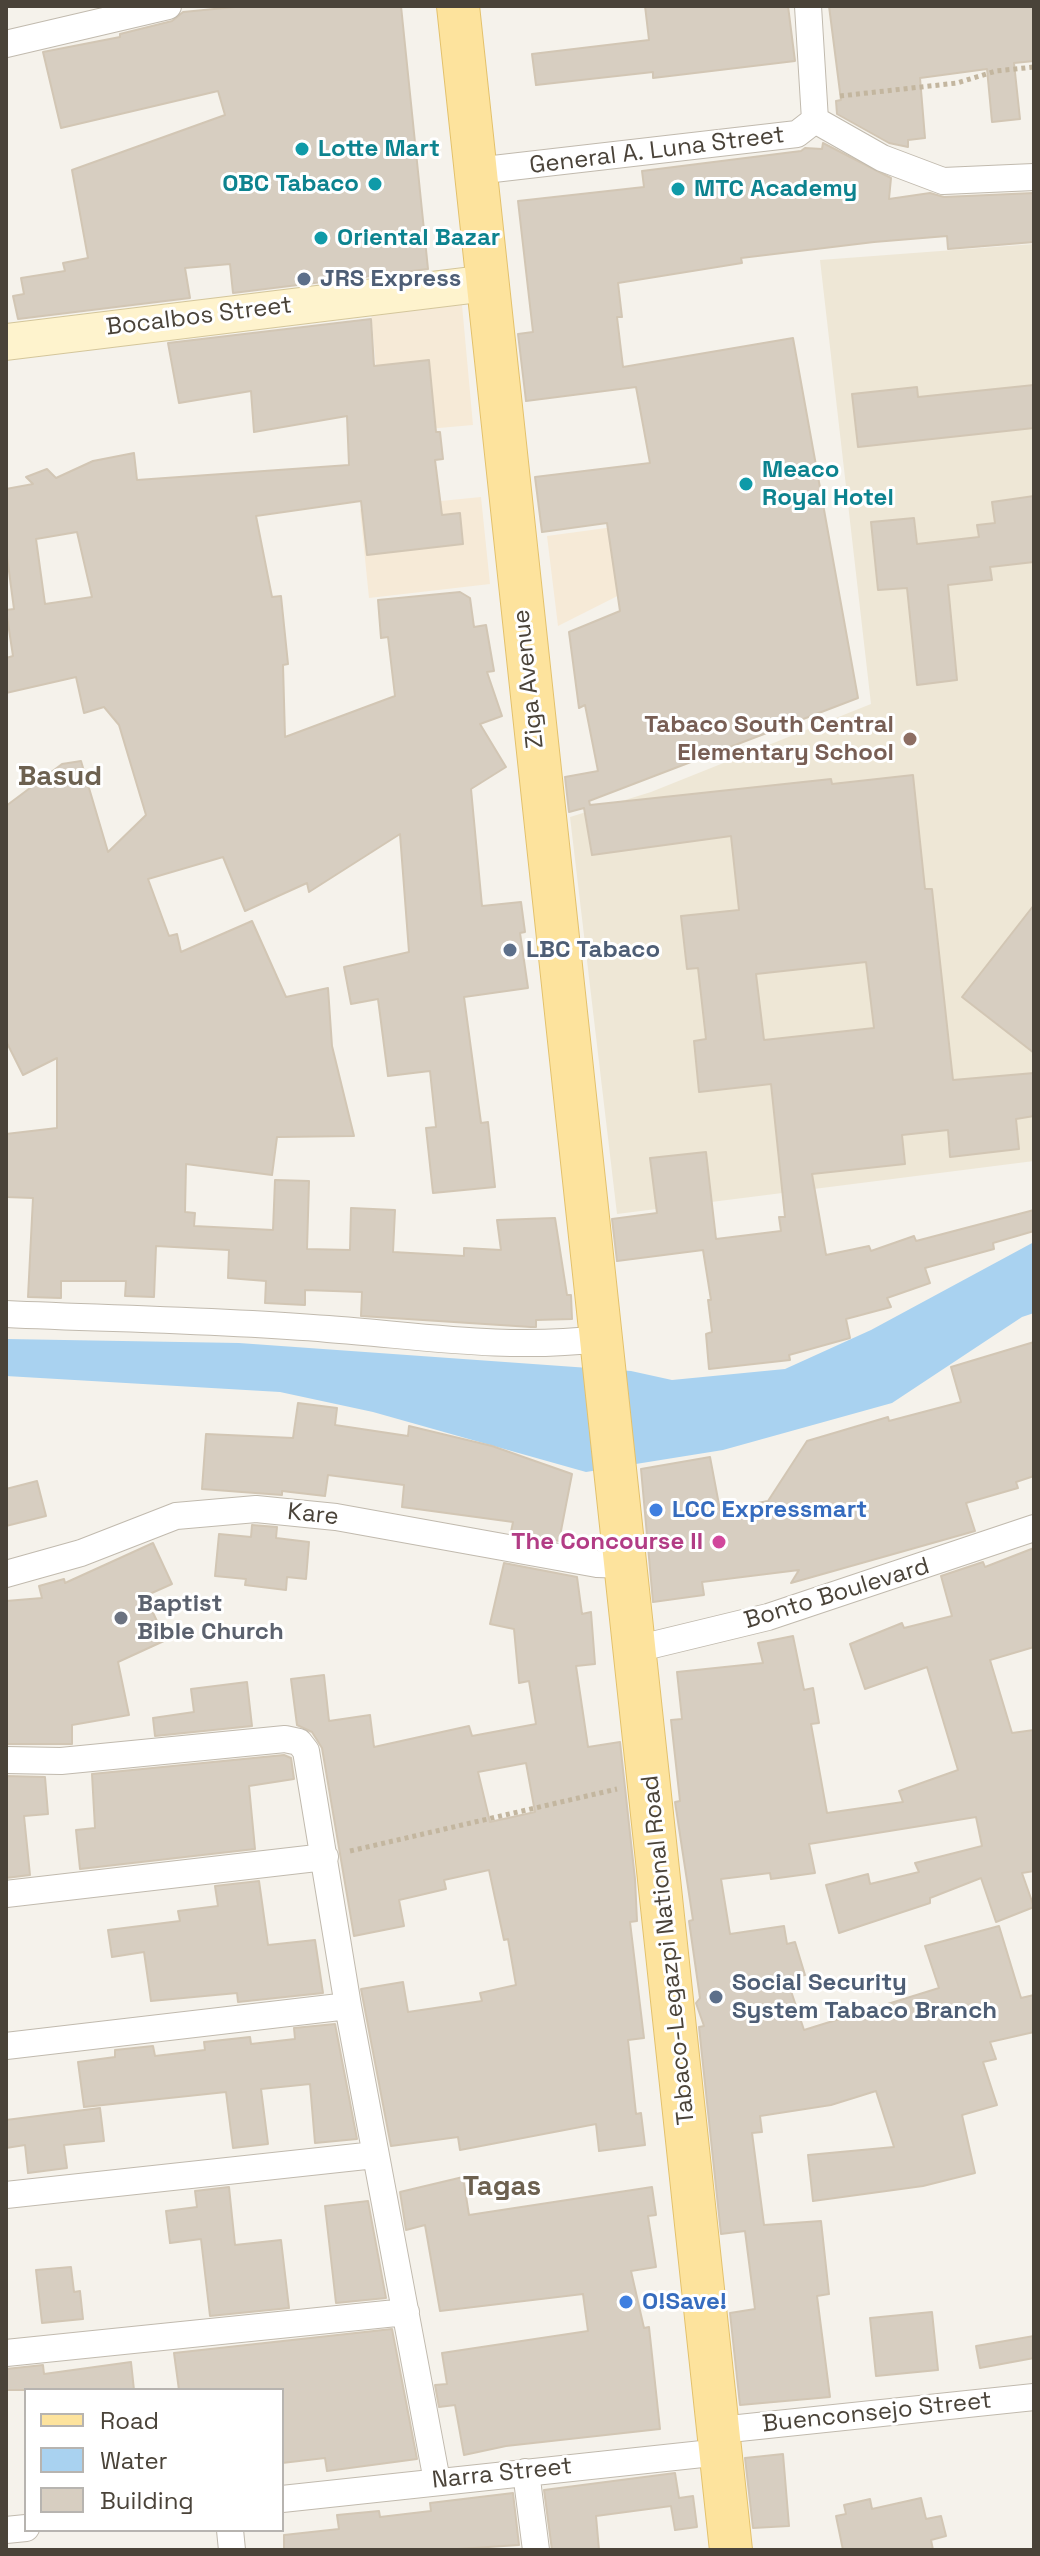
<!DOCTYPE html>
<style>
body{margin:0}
#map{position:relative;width:1040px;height:2556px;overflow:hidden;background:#f5f2eb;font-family:"Space Grotesk",sans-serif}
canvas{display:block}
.frame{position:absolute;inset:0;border:8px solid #4a4339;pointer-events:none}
.legend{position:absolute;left:24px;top:2388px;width:260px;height:144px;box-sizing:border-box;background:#fff;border:2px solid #b7b4b0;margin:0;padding:10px 14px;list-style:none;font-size:24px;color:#4a4339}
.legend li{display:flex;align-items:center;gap:16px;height:40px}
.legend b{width:40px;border:2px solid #b7b4b0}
</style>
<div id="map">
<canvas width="1040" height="2556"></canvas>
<div class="frame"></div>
<ul class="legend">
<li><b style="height:10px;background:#fde39d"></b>Road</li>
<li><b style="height:22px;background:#a9d2f0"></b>Water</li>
<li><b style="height:22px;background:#d7cec1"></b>Building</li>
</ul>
</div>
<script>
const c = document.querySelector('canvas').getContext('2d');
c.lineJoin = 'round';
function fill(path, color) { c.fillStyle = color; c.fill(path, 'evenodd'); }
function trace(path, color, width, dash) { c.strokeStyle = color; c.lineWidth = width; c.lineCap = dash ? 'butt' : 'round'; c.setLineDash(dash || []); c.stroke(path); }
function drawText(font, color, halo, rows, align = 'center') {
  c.font = font + ' "Space Grotesk",sans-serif'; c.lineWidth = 6; c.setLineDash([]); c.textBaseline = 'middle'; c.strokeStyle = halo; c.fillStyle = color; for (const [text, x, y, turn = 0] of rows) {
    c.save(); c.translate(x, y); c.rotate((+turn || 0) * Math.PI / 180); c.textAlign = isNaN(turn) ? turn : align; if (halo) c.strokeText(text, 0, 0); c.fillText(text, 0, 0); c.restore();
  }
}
fill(new Path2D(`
 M462 305 473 425 382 433 371 313Z
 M481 497 490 584 369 598 360 509Z
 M658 521 673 568 558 626 547 536Z`), '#f6ead7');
fill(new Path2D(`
 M1034 244V1161L617 1214 570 817 651 792 871 704 820 260Z`), '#eee7d6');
fill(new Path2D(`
 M1034 1242V1313L1022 1317 892 1403 723 1450 586 1472 373 1412 280 1392 6 1376V1339L239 1343 631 1371 672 1380 785 1369 871 1330Z`), '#a9d2f0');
const building = new Path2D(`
 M245 6H401L428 269 233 293 230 264 185 268 190 298 18 319 13 296 24 294 21 278 65 271 63 263 88 258 72 170 225 115 218 91 61 128 43 52 120 37V34L172 21 183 12Z
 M645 6H788L795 61 653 78V72L536 85 532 54 649 40Z
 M829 6H1034V61L1014 63 1020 119 992 122 987 69 920 78 925 138 908 140V147L889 143 837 114 836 101 841 100Z
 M823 143 891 178 889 199 930 193 944 197 1034 193V242L948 249 947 236 874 242 741 258 742 263 618 283 622 317H617L623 367 793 338 858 698 589 801 590 805 831 779 832 784 913 775 925 889H932L953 1080 1034 1073V1116L1016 1119 1019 1149 950 1157 948 1130 902 1135 905 1164 812 1174 826 1255 869 1246 871 1251 914 1236 916 1241 1034 1210V1231L993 1243 994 1249 925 1268 930 1283 887 1298 891 1307 846 1319 850 1338 789 1355 790 1360 709 1369 706 1334 712 1332 708 1300H711L703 1250 617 1261 612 1219 657 1213 650 1158 706 1152 716 1239 781 1231 779 1217H785L771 1084 699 1092 694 1041 706 1039 698 968 687 969 681 916 739 910 731 836 592 855 584 808 569 812 565 777 598 771 585 705 579 708 569 632 620 611 607 523 542 532 535 477 650 463 636 387 526 401 518 334 533 332 518 201 644 187 642 171 801 151 805 148 822 149ZM866 962 874 1028 764 1040 756 974Z
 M371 319 374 366 429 360 436 432H440L443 459 435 460 442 515 460 513 463 544 367 555 361 501 256 516 272 597 281 596 288 664 283 665 285 737 395 696 388 637 381 638 378 600 460 592 470 598 474 627 486 625 494 671 487 672 502 716 480 724 506 767 471 789 482 906 521 902 525 932 520 933 528 988 464 997 481 1123 488 1122 495 1187 433 1193 426 1128 436 1127 430 1071 388 1076 378 999 351 1004 344 967 409 952 400 834 309 892 307 883 245 911 223 857 148 879 169 936 177 934 181 952 252 921 286 997 328 988 332 1046 354 1136 277 1137 272 1175 186 1164 185 1212 195 1213 194 1226 273 1230 275 1180 309 1181 307 1249 350 1250 351 1208 395 1210 393 1252 464 1256V1248L501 1250 497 1220 555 1218 567 1295H571L572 1319 536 1320V1327H531L361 1316 362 1292 305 1290V1305L265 1303 266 1281 228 1278 229 1250 156 1246 154 1297 125 1296 126 1281H61V1298L28 1297 33 1198 6 1197V1134L57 1128V1058L23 1075 6 1041V806L62 764 81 761 108 852 146 815 119 725 104 707 84 713 76 677 6 693V658L13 656 6 610 14 609 6 549V489L33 484 26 477 47 469 56 478 93 461 134 453 137 480 349 465 347 416 254 432 251 391 179 403 168 343ZM77 532 92 597 45 604 36 539Z
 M1034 385V428L858 447 852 394 917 387 918 397Z
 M1034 496V562L990 567 992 580 948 585 957 680 917 685 907 588 878 590 871 522 914 518 917 544 979 537 977 525 995 523 992 502Z
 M1034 905V1053L962 997Z
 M1034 1342V1476L1016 1482 1018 1488 966 1503 975 1531 791 1583 799 1570 702 1582 704 1595 653 1602 641 1469 710 1457 720 1510 768 1501 807 1441 888 1417 889 1421 961 1402 951 1367Z
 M298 1403 337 1408 335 1425 408 1436 409 1426 492 1446 572 1474 559 1541 511 1532 513 1522 402 1507 404 1485 328 1475 325 1496 282 1491V1495L202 1489 206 1434 293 1438Z
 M37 1481 46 1516 6 1526V1489Z
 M252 1525 277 1527 276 1538 309 1542 306 1579 287 1577 286 1590 245 1585 246 1579 215 1576 219 1534 251 1537Z
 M153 1543 172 1584 145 1596 166 1640 118 1662 129 1715 72 1725V1744H6V1601L42 1598 39 1586 64 1579 65 1583Z
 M1034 1548V1647L990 1660 1012 1733 1034 1730V1871L1022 1873 1034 1907 996 1922 981 1878 930 1898V1903L839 1933 826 1885 868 1874 870 1884 919 1872 915 1863 982 1846 976 1817 809 1844 815 1873 771 1879 770 1873 721 1879 730 1934 784 1926 787 1944 795 1942 805 1975 787 1979 804 2030 939 1988 925 1946 999 1926 1021 1998 1034 1995V2032L990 2042 996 2059 983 2062 997 2105 962 2115 975 2173 923 2186 813 2201 808 2155 894 2147 876 2091 831 2105 760 2116 762 2132 752 2133 764 2225 821 2221 829 2294 817 2296 830 2397 740 2405 730 2313 755 2309 745 2231 721 2234 699 2027 704 2026 696 2003 700 1998 689 1921 693 1920 675 1802 680 1801 671 1720 682 1719 677 1672 763 1663 758 1643 793 1636 804 1690 813 1688 819 1723 811 1724 827 1813 903 1802 899 1791 958 1770 927 1667 865 1689 850 1644 902 1623 904 1628 952 1616 941 1576 983 1562 985 1567Z
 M504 1563 577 1577 582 1614 591 1612 595 1664 576 1666 588 1747 620 1742 635 1879 637 1921 630 1922 644 2038 628 2040 636 2114 641 2113 645 2145 599 2151 596 2124 460 2150 458 2137 391 2146 389 2136 361 1989 403 1982 408 2012 482 2001 480 1993 516 1985 508 1939 504 1940 489 1870 444 1880 446 1889 399 1900 404 1926 354 1936 322 1748 312 1732 297 1725 291 1679 324 1675 329 1721 370 1715 374 1747 469 1726 472 1736 536 1724 529 1681 519 1683 514 1629 490 1624ZM526 1763 535 1812 490 1822 478 1772Z
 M247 1682 252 1726 155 1736 153 1718 194 1712 191 1689Z
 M284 1755 291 1758 294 1779 249 1786 255 1849 80 1869 76 1830 95 1828 92 1774Z
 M6 1776 45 1777 48 1814 24 1816 30 1875 6 1878Z
 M259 1881 268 1945 315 1940 323 1993 238 2002 237 1993 151 2001 144 1952 112 1957 108 1930 180 1921 178 1911 218 1906 215 1886Z
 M335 2024 357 2139 315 2143 310 2084 261 2089 268 2144 233 2148 226 2092 84 2107 78 2062 115 2057V2050L153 2046 155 2056 205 2050 204 2042 250 2037 251 2044 295 2039 294 2028Z
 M100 2108 104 2141 64 2145 67 2168 28 2173 25 2145 6 2148V2120Z
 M463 2177 469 2215 652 2187 656 2215 648 2216 656 2267 631 2271 644 2328 649 2327 660 2429 506 2446 464 2455 455 2405 439 2407 435 2385 447 2384 442 2353 588 2331 583 2294 440 2311 425 2225 406 2230 400 2192Z
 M229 2187 235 2245 281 2240 289 2308 210 2316 201 2239 170 2243 166 2211 197 2207 195 2191Z
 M368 2201 386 2298 336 2303 325 2206Z
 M71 2267 74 2292 80 2291 83 2319 42 2323 36 2270Z
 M932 2312 938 2370 876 2376 870 2318Z
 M392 2329 417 2459 327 2471 325 2458 282 2463V2390H179L174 2353Z
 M1034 2336V2358L980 2368 976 2346Z
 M131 2362 134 2390H6V2369L43 2365 44 2374Z
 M783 2454 789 2526 753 2528 745 2458Z
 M675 2473 679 2498 693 2496 697 2527 675 2530 671 2506 596 2516 599 2550H552L544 2490Z
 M513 2493 519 2545 443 2550H284V2535L339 2529 337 2515 379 2511 380 2517 431 2511 430 2503Z
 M921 2498 926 2519 941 2516 946 2536 931 2540 933 2550H843L836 2516 846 2514 844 2505 870 2499 872 2509Z`);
fill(building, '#d7cec1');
trace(building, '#d2c6b4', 2);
const street = new Path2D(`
 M808 6 815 120
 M6 44 168 6
 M815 120 882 158 943 181 1034 177
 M476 171 797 134 815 120
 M6 1314C113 1319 221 1320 328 1329 422 1336 505 1350 600 1339
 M6 1574 81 1553 176 1516 256 1509 336 1517 597 1564 626 1565
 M636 1649 768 1617 1034 1528
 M6 1760 61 1761 285 1739 299 1742 306 1751 348 2006 437 2481
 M6 1894 325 1857
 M6 2046 348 2006
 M6 2195 375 2155
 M6 2353 406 2312
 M720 2430 1034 2397
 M526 2472 536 2550
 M282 2499 721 2452
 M6 2530 26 2528
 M230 2530 232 2550`);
const secondary = new Path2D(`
 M6 342 488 283`);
const primary = new Path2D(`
 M458 6 731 2550`);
trace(street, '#c1baae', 28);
trace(secondary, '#d4c69b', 38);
trace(primary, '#e3c16b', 44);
trace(new Path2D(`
 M840 96 957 83 996 71 1034 67
 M350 1851 617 1789`), '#c3b69f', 5, [4, 4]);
trace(street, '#fff', 26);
trace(secondary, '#fef3cd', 36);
trace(primary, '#fde39d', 42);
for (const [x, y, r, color] of [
 [302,149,8,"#0f9aa8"],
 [375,184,8,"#0f9aa8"],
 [678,189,8,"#0f9aa8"],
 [321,238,8,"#0f9aa8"],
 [304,279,8,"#5c6f8a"],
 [746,484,8,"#0f9aa8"],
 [910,739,8,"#8d6e63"],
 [510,950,8,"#5c6f8a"],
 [656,1510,8,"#3f7fe0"],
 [719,1542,8,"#d1479c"],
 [121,1618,8,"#6b7280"],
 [716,1997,8,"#5c6f8a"],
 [626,2302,8,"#3f7fe0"]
]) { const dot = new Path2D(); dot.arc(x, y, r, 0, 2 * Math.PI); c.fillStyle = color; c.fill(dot); trace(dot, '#fff', 3); }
drawText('bold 24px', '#0d838f', '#fff', [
 ["Lotte Mart",318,149],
 ["OBC Tabaco",359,184,"right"],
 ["MTC Academy",694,189],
 ["Oriental Bazar",337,238],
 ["Meaco",762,470],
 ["Royal Hotel",762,498]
], 'left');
drawText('24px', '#4a4339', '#fff', [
 ["General A. Luna Street",657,151,-7],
 ["Bocalbos Street",199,317,-7],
 ["Ziga Avenue",529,679,-96],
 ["Kare",313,1515,6],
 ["Bonto Boulevard",837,1594,-17],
 ["Tabaco-Legazpi National Road",669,1950,-96],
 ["Buenconsejo Street",877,2413,-6],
 ["Narra Street",502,2474,-6]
]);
drawText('bold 24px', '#4e5e75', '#fff', [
 ["JRS Express",320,279],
 ["LBC Tabaco",526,950],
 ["Social Security",732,1983],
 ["System Tabaco Branch",732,2011]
], 'left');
drawText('bold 24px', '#785e54', '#fff', [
 ["Tabaco South Central",894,725],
 ["Elementary School",894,753]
], 'right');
drawText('bold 24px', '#366cbe', '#fff', [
 ["LCC Expressmart",672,1510],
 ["O!Save!",642,2302]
], 'left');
drawText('bold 24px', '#b23c85', '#fff', [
 ["The Concourse II",703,1542]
], 'right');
drawText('bold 24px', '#5b616d', '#fff', [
 ["Baptist",137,1604],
 ["Bible Church",137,1632]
], 'left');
drawText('bold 28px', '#6d6150', '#fff', [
 ["Basud",60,777],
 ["Tagas",502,2187]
]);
</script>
